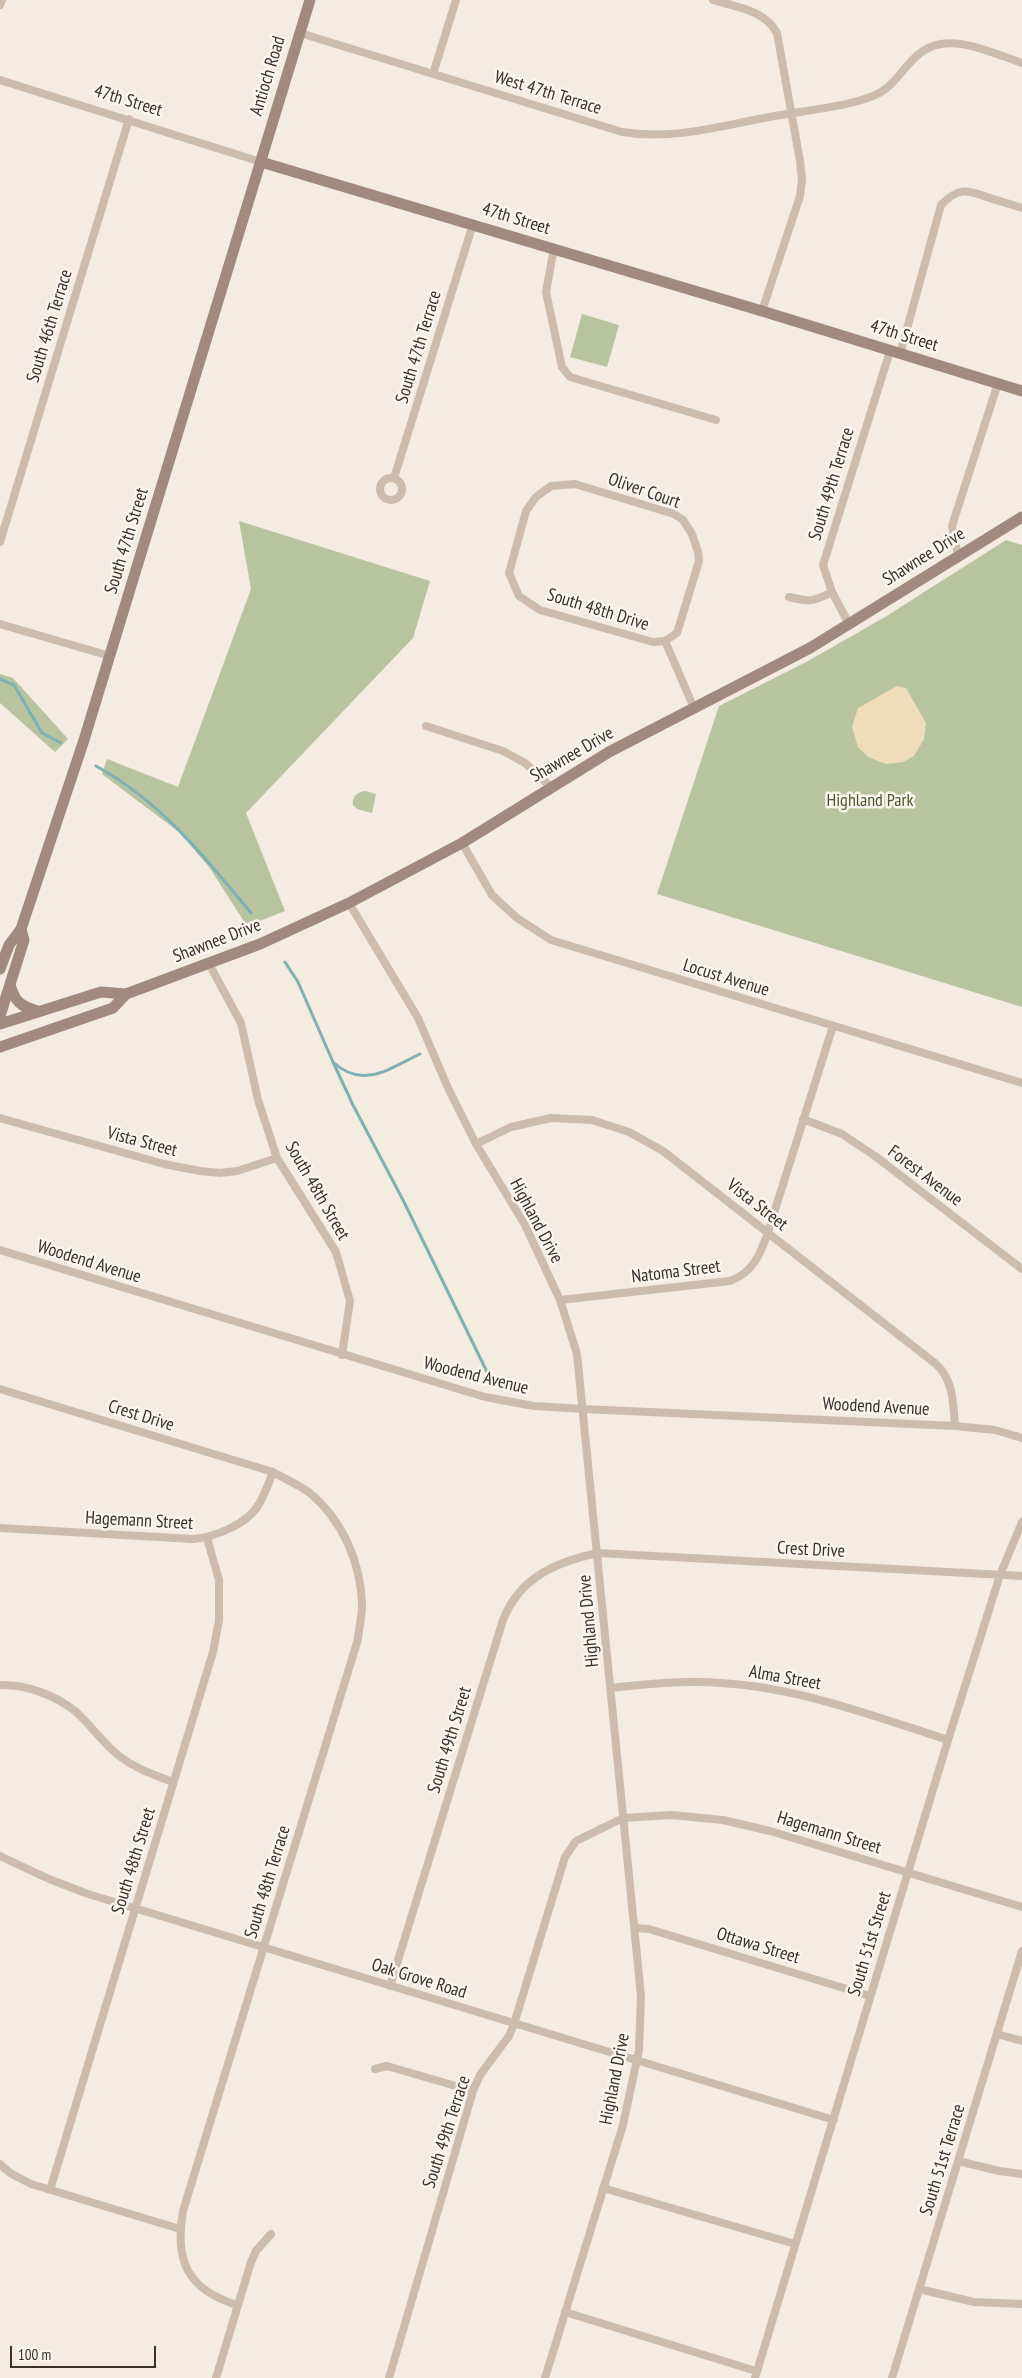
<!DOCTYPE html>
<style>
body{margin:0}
#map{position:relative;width:1022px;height:2378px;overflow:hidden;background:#f4ebe1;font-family:"PT Sans Narrow",sans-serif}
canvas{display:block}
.scale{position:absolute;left:10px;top:2346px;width:146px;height:22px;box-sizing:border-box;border:2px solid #3b302b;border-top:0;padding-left:6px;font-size:15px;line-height:18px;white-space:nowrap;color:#3b302b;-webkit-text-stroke:4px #fbf5ee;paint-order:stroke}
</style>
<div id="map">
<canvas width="1022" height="2378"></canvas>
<div class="scale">100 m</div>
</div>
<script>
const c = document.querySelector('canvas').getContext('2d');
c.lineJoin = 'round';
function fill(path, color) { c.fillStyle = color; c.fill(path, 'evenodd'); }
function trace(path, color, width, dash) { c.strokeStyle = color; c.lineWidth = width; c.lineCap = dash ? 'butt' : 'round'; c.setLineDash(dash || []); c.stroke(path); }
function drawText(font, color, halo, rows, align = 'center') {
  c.font = font + ' "PT Sans Narrow",sans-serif'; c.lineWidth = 5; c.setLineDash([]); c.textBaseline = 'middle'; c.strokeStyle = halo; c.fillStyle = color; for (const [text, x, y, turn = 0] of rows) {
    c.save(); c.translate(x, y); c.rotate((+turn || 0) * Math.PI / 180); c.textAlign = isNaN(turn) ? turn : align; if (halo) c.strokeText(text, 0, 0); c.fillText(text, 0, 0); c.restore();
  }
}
fill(new Path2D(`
 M582 314 619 325 607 367 570 357Z
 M239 521 430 581 413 638 246 813 285 911 247 926 209 867 179 832 102 774 107 759 178 787 251 589Z
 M1006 540 1022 545V1007L657 894 719 706 808 661 885 617Z
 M0 674 13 678 68 739 55 752 0 703Z
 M365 791 376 794 372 813 357 809 353 805C352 797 357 792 365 791Z`), '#b8c4a0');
fill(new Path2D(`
 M897 686 906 688 926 723 924 739 914 756 903 762 886 764 868 757 858 747 852 727 858 708Z`), '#efdcb8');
trace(new Path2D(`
 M0 679 14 685 42 733 61 743
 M96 766C160 801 205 857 251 913
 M285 962 298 982 333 1062C363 1090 390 1068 420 1054
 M333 1062 353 1105 404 1202 490 1378`), '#7fb0b2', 3);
trace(new Path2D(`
 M713 0C737 7 764 10 777 33L800 161 802 179 800 196 762 311
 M0 5 2 0
 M300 33 622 132C677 141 727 124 780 115 810 110 845 107 873 96 903 84 907 50 941 44 966 40 998 55 1022 63
 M433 74 456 0
 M0 80 261 162
 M554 248 546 292 562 367 570 377 716 420
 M900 354 941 205C957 188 966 189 987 197 998 201 1010 204 1022 208
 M394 478 473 224
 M380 489a11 11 0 1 1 22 0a11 11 0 1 1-22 0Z
 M0 542 129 119
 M958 556 952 526 998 383
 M789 597C809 602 813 602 832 592
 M0 624 110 656
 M849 624 832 592 823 565 890 351
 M665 641 653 642 540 610 519 596 509 573 526 511 536 497 551 486 575 484 674 514 683 520 692 534 698 552 699 561 677 633 665 641 694 708
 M426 726 503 751 525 763 551 787
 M462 843 492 895 517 918 551 940 1022 1083
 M349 903 418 1018 448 1088 476 1144 525 1225 560 1300 577 1354 641 1996 639 2050 623 2125 545 2378
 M208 962 241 1023 258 1100 277 1158 336 1252 350 1301 342 1355
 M0 1118 164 1164 200 1171 220 1173 237 1171 277 1158
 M803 1119 842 1134 875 1156 1022 1269
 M476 1144 511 1127 551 1118 592 1120 629 1132 663 1151 936 1364C954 1381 953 1403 955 1426
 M0 1250 485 1397 534 1406 584 1409 955 1426 995 1430 1022 1438
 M560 1300 730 1281C753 1273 761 1253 768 1232L833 1026
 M0 1389 273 1472C285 1479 299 1485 310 1493 343 1521 361 1563 362 1605 362 1616 359 1628 358 1639L183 2211C174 2261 188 2290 237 2305
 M0 1528 193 1539C215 1537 248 1524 259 1504 265 1494 269 1482 273 1472
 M0 1685C25 1684 55 1695 75 1711 90 1724 102 1742 118 1755 134 1768 154 1775 173 1782
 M611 1688C648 1684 684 1680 722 1683 800 1688 874 1716 948 1740
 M0 1856 49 1879 88 1894 834 2120
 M636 1928 649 1929 870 1996
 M390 1986 503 1620C520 1577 556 1562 598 1553L1022 1576
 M997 2034 1022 2041
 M375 2069 387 2066 473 2091
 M958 2161 999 2171 1022 2174
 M0 2164 10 2173 31 2184 180 2229
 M603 2188 795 2244
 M50 2190 213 1652 219 1620V1580L207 1538
 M919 2289 974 2302 1022 2304
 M565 2312 756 2371
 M216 2378 251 2262 256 2251 271 2234
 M389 2378 473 2091 480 2075 509 2036 514 2024 565 1857 576 1841 623 1818 671 1815 723 1820 770 1831 1022 1907
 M755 2378 948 1740 1000 1575 1022 1522
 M892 2378 1022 1951`), '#cdbbac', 8);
trace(new Path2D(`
 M261 162 762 311 1022 391
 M0 969 9 945 21 929 84 740 310 0
 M10 984C14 1001 21 1007 38 1011
 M0 1016 24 940 21 929
 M0 1024 101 992 126 994 260 944 349 903 462 843 609 752 810 648 1022 517
 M0 1047 113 1008 126 994`), '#a18a7d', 11);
drawText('18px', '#3b302b', '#fbf5ee', [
 ["Antioch Road",268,76,-73],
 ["West 47th Terrace",548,93,17],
 ["47th Street",128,101,17],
 ["47th Street",516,219,17],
 ["South 46th Terrace",50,326,-73],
 ["47th Street",904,336,17],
 ["South 47th Terrace",419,347,-73],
 ["South 49th Terrace",832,484,-73],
 ["Oliver Court",644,491,19],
 ["South 47th Street",127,541,-73],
 ["Shawnee Drive",924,557,-32],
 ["South 48th Drive",598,610,17],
 ["Shawnee Drive",572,755,-30],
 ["Shawnee Drive",217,941,-21],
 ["Locust Avenue",726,978,17],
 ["Vista Street",142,1142,15],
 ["Forest Avenue",925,1176,37],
 ["South 48th Street",317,1191,60],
 ["Vista Street",757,1205,38],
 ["Highland Drive",536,1221,62],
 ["Woodend Avenue",89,1262,17],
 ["Natoma Street",676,1272,-7],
 ["Woodend Avenue",476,1376,14],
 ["Woodend Avenue",876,1407,3],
 ["Crest Drive",141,1416,17],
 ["Hagemann Street",139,1521,3],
 ["Crest Drive",811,1550,3],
 ["Highland Drive",589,1621,-95],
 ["Alma Street",785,1678,10],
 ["South 49th Street",450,1740,-73],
 ["Hagemann Street",829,1833,17],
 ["South 48th Street",134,1861,-73],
 ["South 48th Terrace",268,1882,-73],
 ["South 51st Street",870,1944,-73],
 ["Ottawa Street",758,1946,17],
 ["Oak Grove Road",419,1979,17],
 ["Highland Drive",615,2079,-79],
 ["South 49th Terrace",447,2132,-72],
 ["South 51st Terrace",943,2160,-73]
]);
drawText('18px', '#4a5a2e', '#fbf5ee', [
 ["Highland Park",870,801]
]);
</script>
